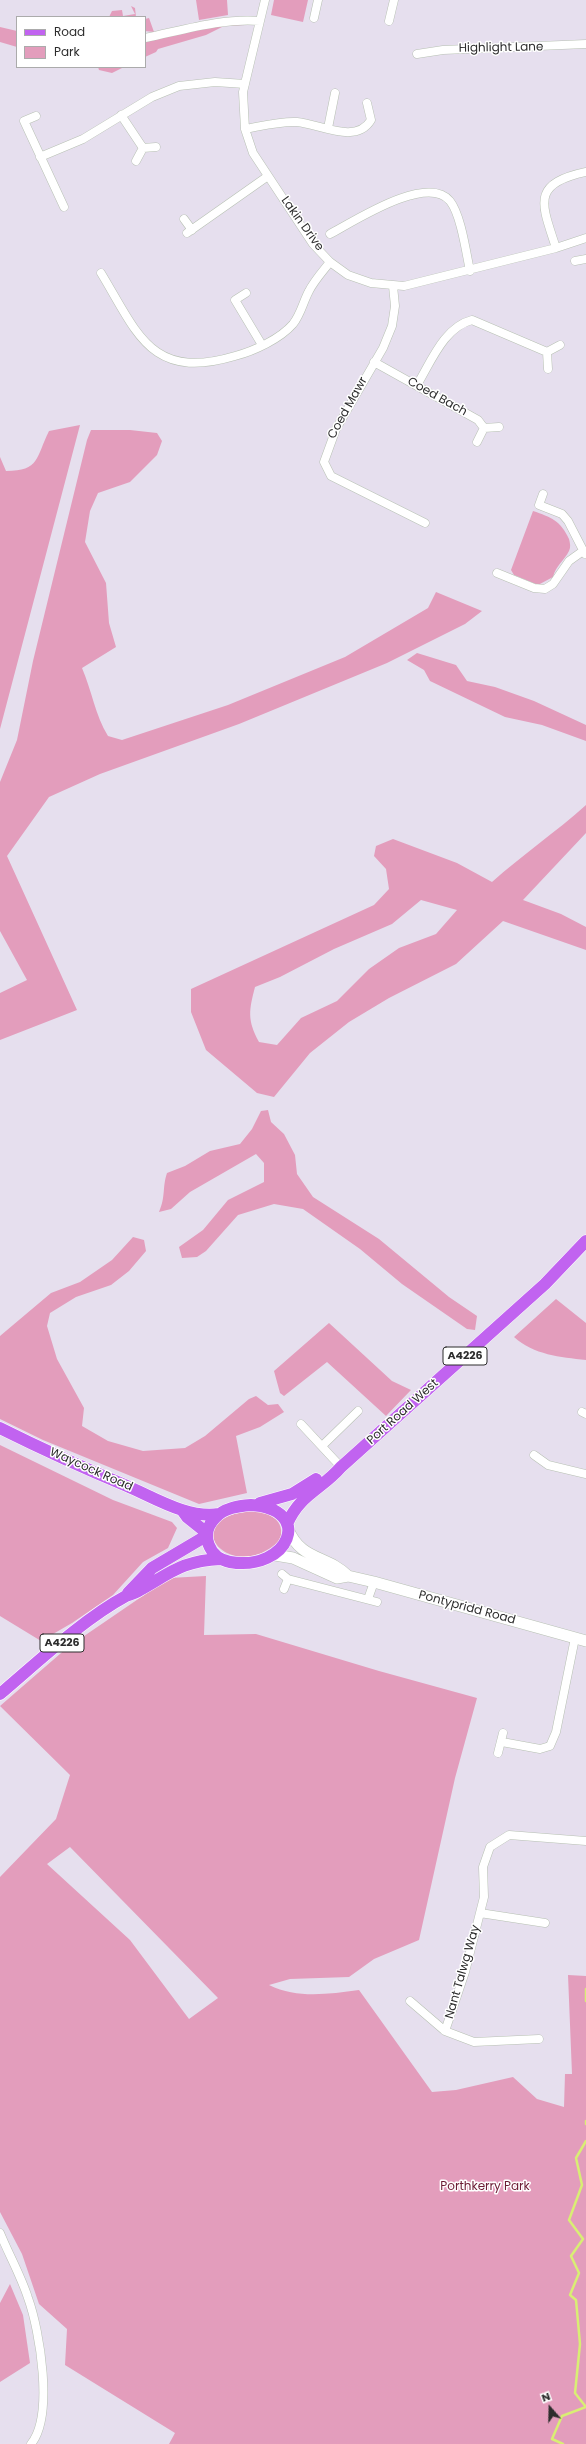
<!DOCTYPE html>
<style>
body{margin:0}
#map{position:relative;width:586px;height:2444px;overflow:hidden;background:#e6dfee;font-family:Poppins,sans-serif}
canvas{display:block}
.legend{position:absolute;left:16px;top:16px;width:130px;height:52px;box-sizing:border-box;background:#fff;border:1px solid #ababab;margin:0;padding:5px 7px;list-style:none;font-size:12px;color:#2d2d2d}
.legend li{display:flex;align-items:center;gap:8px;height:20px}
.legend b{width:20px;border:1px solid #ababab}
.north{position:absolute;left:530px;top:2388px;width:40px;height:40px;-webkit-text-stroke:3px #fff;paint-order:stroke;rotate:340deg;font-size:11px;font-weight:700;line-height:16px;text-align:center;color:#2d2d2d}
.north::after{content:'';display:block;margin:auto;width:14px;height:18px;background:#2d2d2d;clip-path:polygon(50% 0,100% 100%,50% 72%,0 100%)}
</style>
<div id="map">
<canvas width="586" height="2444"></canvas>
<ul class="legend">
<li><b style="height:5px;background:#c163f0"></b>Road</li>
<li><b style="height:11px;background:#e39dbc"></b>Park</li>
</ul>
<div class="north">N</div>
</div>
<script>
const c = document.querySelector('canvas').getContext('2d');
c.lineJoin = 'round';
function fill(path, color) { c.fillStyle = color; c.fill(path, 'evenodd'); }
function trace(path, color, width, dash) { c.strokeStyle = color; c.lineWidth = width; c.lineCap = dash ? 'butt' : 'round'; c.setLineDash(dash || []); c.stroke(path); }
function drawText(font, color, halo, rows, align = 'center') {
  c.font = font + ' Poppins,sans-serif'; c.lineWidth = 3; c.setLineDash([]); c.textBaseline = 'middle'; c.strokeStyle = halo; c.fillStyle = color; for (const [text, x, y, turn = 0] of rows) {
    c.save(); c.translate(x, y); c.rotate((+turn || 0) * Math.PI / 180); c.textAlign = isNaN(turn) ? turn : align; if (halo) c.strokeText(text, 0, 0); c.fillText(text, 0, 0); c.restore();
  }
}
fill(new Path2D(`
 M196 0H227L228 15 199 20Z
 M274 0H308L303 22 271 15Z
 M131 6 135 8 136 17H109L112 11 122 10 123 16 135 14Z
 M149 18 154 32 145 31V19Z
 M247 23 245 25 224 26 206 35 158 49 156 52 145 57V42L206 26Z
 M0 27 17 31V47L0 42Z
 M98 67H124L112 73 99 70Z
 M80 425 0 729V457L6 471C40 471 36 457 49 431Z
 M91 430H130L157 433 162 441 157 455 130 482 98 493 90 511 85 542 106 583 109 623 116 647 82 668C92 691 95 715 108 736L122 740 228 705 345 657 428 608 436 592 482 611 465 624 387 663 239 724 100 774 49 797 7 856 77 1010 0 1040V993L27 980 0 931V782L17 740 33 661 87 440Z
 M533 511C551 517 561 521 569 539 570 543 571 547 569 551 564 561 556 565 553 577L538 585 514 575 511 570Z
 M417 653 456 665 467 681 495 687 534 701 586 725V741L542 725 505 717 430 681 424 670 407 660Z
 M586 805V833L523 900 561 914 586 927V950L503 921 456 964 389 998 349 1022 310 1053 274 1097 257 1093 206 1050 191 1012V989L374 905 389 889 386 869 374 856 376 846 393 839 457 863 492 882C522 855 556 832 586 805ZM421 900 457 910 436 934 399 948 369 969 337 1001 301 1018 277 1045 259 1042C247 1020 249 1010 255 987L280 977 334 949 392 924Z
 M268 1110 271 1122 284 1134 295 1155 297 1174 313 1197 379 1239 449 1297 477 1316 475 1330 467 1329 402 1284 360 1249 303 1209 274 1204 238 1215 206 1251 197 1257 182 1258 179 1247 203 1230 228 1200 264 1182V1163L256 1154 190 1192 171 1209 159 1212C166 1196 162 1188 167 1173L185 1166 210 1151 240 1144 252 1129 261 1111Z
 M133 1237 144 1240 146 1251 129 1271 111 1285 76 1297 50 1313 47 1326 57 1359 84 1408 82 1426 108 1441 143 1451 185 1448 205 1436 249 1399 256 1396 268 1405 278 1404 284 1412 260 1427 236 1436 247 1493 199 1504 43 1440 0 1419V1336L51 1293 80 1282 112 1260Z
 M556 1299 586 1323V1360C560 1357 534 1355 514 1337Z
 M329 1323 392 1381 411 1390 386 1416 327 1362 284 1396 280 1393 274 1371Z
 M0 1445 113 1500 172 1522 177 1528 168 1548 143 1562 113 1595 72 1623 41 1641 0 1616Z
 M252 1511C269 1512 286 1520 280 1540 232 1588 172 1518 252 1511Z
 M206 1576 204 1635 256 1634 379 1671 477 1698 455 1778 419 1940 374 1959 349 1977 290 1979 269 1985C298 1999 328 1994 359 1990L432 2092 456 2090 513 2077 537 2099 564 2107 565 2074H572L568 1975 586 1976V2444H169L175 2433 65 2365 67 2329 39 2304 22 2254 0 2212V1877L56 1819 70 1775 0 1706 68 1647 169 1578ZM70 1847 218 1998 189 2019 130 1940 47 1864Z
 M10 2284 23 2315 30 2363 0 2382V2303Z`), '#e39dbc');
trace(new Path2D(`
 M586 1989V2001
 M586 2121V2124
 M586 2141 576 2158 582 2185 569 2220 583 2239 571 2256 579 2273 570 2295 576 2300 580 2344 575 2393 586 2407
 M563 2444 552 2439 562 2416 586 2407`), '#d9ee74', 2.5);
const minor = new Path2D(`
 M265 0 243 92 245 129 253 153 313 244 330 262 348 275 371 283 404 286 556 248 586 238
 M314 18 318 0
 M389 21 394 0
 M145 38C184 30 221 18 260 21
 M417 54 443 50 586 44
 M121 115 143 148 136 161
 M36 116 24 121 64 207
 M328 128 335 93
 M245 129C262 126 280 121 297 122 320 124 356 145 371 120L367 103
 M143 148 156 147
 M40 157 83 139 152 97 179 86 215 82 245 84
 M184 219 192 230
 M187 233 268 176
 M330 234C353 222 427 173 450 201 461 215 466 252 470 271
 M556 248C542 204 530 184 586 172
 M575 261 586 259
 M101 273C138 334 151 381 235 356 254 351 280 339 293 324 301 314 303 302 309 291 314 281 323 271 330 262
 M393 286 395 306 392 326 383 348 336 429 324 462 331 476 425 523
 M246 293 235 300 262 345
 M547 352 560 345
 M374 362 478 420 484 428 477 442
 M417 385C431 362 444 327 472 320L547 352 548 369
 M484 428 499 427
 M543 494 539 505 562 514 568 521 585 554
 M497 573 534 588 545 589 553 584 569 561 583 551
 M582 1412 586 1414
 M301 1424 341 1467
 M322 1446 358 1411
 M534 1455 548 1465 586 1474
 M282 1574 288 1579 284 1589
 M288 1579 377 1602
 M368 1599 374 1582
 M502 1742 540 1749 550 1746 556 1732 575 1638
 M498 1753 503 1733
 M480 1913 545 1923
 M410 2001 445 2031 474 2042 539 2039
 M445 2031 465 1972 484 1897 483 1867 490 1847 509 1835 586 1841
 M0 2233C9 2255 21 2276 28 2298 40 2331 54 2416 31 2444`);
const secondary = new Path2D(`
 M288 1529C301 1561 327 1555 348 1576
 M275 1555 293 1558 337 1578 348 1576 374 1582 586 1641`);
const primary = new Path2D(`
 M0 1428C42 1449 84 1468 127 1486 155 1498 188 1519 219 1514
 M260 1503 292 1494 316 1479
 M251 1505C315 1509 289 1572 230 1562 209 1558 199 1534 215 1518 224 1508 238 1506 251 1505Z
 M182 1510 187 1517 207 1533
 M287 1524C300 1494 321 1490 341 1467L545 1284 586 1241
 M128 1593 152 1568 206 1536
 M0 1694C38 1662 82 1620 126 1596 130 1594 136 1593 140 1590 172 1572 182 1561 221 1559`);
trace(minor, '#b7c0b3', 9);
trace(secondary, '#b7c0b3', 12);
trace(primary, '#fff', 13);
trace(minor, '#fff', 8);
trace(secondary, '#fff', 11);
trace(primary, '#c163f0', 12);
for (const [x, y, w] of [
 [465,1356,44],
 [62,1643,44]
]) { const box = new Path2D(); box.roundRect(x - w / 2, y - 9, w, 18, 3); c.fillStyle = '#fff'; c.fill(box); trace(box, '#2d2d2d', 1); }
drawText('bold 11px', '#2d2d2d', null, [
 ["A4226",465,1356],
 ["A4226",62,1643]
]);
drawText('12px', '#2d2d2d', '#fff', [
 ["Highlight Lane",501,48,-1],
 ["Lakin Drive",302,224,54],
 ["Coed Bach",437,397,29],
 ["Coed Mawr",348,408,-61],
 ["Port Road West",403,1412,-42],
 ["Waycock Road",91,1470,24],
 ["Pontypridd Road",467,1608,15],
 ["Nant Talwg Way",463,1972,-74]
]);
drawText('12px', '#6b1c34', '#fff', [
 ["Porthkerry Park",485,2187]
]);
</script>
